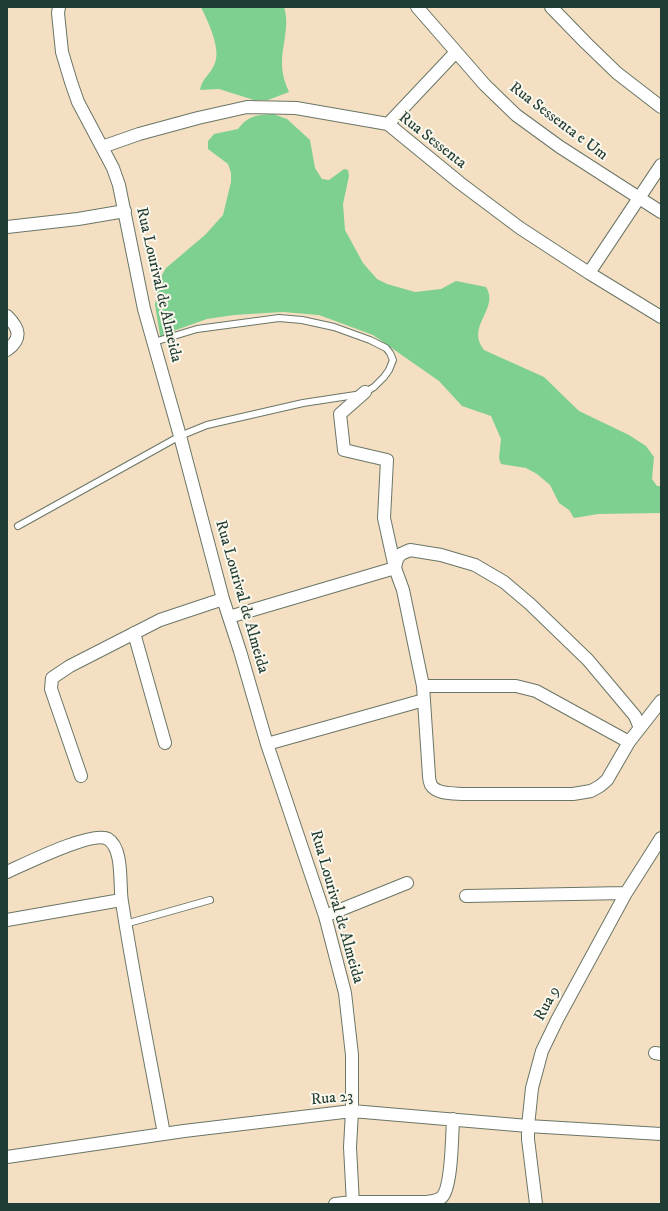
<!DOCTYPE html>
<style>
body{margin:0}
#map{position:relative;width:668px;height:1211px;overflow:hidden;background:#f4dfc2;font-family:"IM FELL DW Pica",serif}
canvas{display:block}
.frame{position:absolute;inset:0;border:8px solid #1f3d34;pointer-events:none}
</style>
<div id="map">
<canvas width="668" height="1211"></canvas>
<div class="frame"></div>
</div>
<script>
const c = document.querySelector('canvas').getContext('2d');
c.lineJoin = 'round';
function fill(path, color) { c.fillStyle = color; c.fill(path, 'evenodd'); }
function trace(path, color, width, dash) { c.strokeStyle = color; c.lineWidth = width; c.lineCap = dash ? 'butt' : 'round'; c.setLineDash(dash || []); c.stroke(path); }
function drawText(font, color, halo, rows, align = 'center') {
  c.font = font + ' "IM FELL DW Pica",serif'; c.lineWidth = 4; c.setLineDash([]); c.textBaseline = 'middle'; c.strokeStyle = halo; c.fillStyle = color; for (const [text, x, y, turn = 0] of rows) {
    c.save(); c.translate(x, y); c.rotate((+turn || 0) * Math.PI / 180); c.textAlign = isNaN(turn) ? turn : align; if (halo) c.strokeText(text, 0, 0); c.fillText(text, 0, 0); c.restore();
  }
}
fill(new Path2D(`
 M201 7H284C290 26 282 44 282 64 282 74 285 83 289 92L268 100H254L219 89 200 90C202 78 211 74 215 63 221 48 208 22 201 7Z
 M273 114 287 119 310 140 315 168 322 179 329 180 344 169 348 170 349 176 343 204 345 230 363 263 377 279 387 284 415 292 441 289 456 281 486 287C500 309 465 326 484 350L544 377 579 411 629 435 646 446 654 457 652 479 657 486H661V513L598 514 574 518 569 510 559 503 550 485 537 474 526 468 501 464 499 458 501 439 491 416 462 406 439 381 373 335 319 315 283 312 234 315 207 319 176 330 161 341 155 305 159 280 166 268 205 235 223 215 231 182V173L228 164 208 149V141L214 134 238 129C248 116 256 115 273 114Z`), '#7ed091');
const service = new Path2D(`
 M18 526 180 436 207 425 303 403 362 394 374 387 384 377 389 370 393 360 390 353 386 348 370 340 334 327 302 320 279 318 197 329 154 342
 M125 924 210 900`);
const minor = new Path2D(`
 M59 7 58 13 62 52 71 82 78 102 113 168 119 185 144 309 180 436 223 599 240 651 267 744 325 916 345 993 352 1055V1111L350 1147 353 1204
 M417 7 485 85 516 115 560 147 661 212
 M551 7 586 43 617 73 661 107
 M388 124 455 53
 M102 147 139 134 198 118 247 107 296 108 388 124 460 183 520 228 589 273 661 317
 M7 227 78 219 125 211
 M589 273 661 165
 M7 316C19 328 23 338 7 350
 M229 617 395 568 384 518 387 460 344 450 340 414 365 392
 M134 633 165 743
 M423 686H516L536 691 629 742
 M640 728 635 716 588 660 530 604 504 582 475 565 441 555 410 550 401 554 397 559 395 568 403 590 423 686 429 776C429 779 430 783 431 785 437 795 455 793 465 794H573L591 791 600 786 607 780 629 742 661 701
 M267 744 424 700
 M81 776 51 689 52 678 70 666 160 620 223 599
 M7 872C25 864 93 830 108 839 124 849 119 886 122 902 134 980 150 1057 164 1134
 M466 896 626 893
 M325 916 407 883
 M7 920 121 900
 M655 1053 661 1054
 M7 1157 184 1131 352 1111 528 1126 661 1134
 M335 1204 353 1202H427C432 1201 438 1201 442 1197 452 1187 452 1135 453 1119
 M536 1204 528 1139V1126L532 1088 542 1051 557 1020 626 893 661 838`);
trace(service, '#6a7666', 8);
trace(minor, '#6a7666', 14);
trace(service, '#fff', 6);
trace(minor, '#fff', 12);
drawText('16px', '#1f3d34', '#fbf7ec', [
 ["Rua Sessenta e Um",558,122,37],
 ["Rua Sessenta",432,141,38],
 ["Rua Lourival de Almeida",158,285,77],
 ["Rua Lourival de Almeida",241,597,74],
 ["Rua Lourival de Almeida",336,907,74],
 ["Rua 9",548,1004,-62],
 ["Rua 23",332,1099,-5]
]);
</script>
